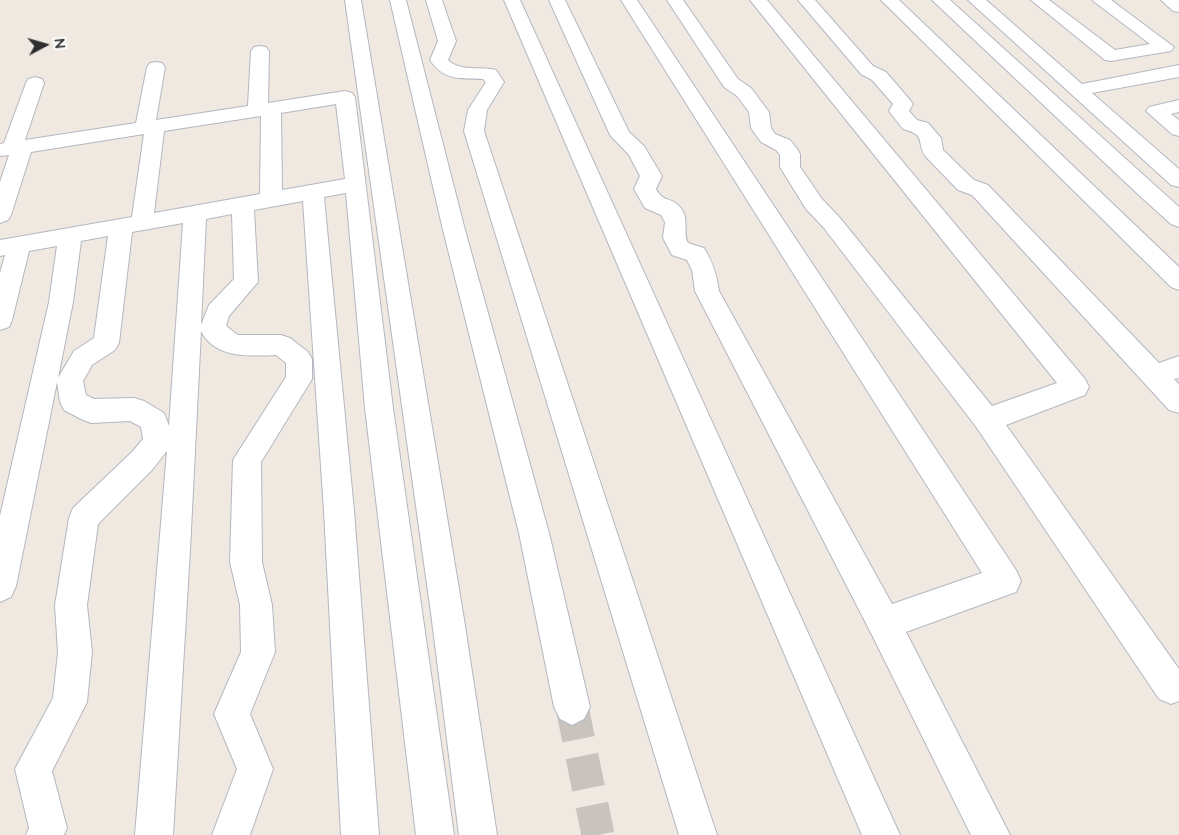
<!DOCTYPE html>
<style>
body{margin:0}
#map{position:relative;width:1179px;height:835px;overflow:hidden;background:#efe9e1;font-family:Mulish,sans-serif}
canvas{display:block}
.north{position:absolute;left:20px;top:20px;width:50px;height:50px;-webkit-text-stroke:4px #fff;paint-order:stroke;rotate:84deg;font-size:14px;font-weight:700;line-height:20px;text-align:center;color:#2e2e2e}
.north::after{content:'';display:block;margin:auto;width:18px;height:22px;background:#2e2e2e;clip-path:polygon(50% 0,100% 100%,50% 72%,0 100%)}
</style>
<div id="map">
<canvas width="1179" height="835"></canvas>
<div class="north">N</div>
</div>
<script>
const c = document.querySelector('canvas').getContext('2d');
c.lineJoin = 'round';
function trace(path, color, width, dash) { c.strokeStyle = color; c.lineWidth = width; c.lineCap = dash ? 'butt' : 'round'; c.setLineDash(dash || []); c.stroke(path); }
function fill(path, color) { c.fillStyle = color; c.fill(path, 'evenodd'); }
trace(new Path2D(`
 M572 707 598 835`), '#c8c4bd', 33, [33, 17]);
const minor = new Path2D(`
 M345 0H361L463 613 497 835H459L431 613Z
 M390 0H406L465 230 549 533 590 707 584 719 572 725 560 719 554 707 519 533 443 230Z
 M426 0H442L456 41 448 60C460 72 480 66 496 70L504 82 487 110 484 131 717 835H679L464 131 468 110 486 82 483 79C460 78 444 81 430 60L438 41Z
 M504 0H520L900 835H862Z
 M549 0H565L629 132 644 146 662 176 656 189C663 202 669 197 678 205 691 217 682 232 688 243L704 248C713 263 717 275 719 291L892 604 982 573 621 0H637L1016 570 1021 581 1016 592 906 632 1010 835H971L872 635 695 291 692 270 687 260 672 255 663 238 665 222 661 215 645 208 634 189 640 176 629 155 610 135Z
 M667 0H683L738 79 751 88 769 112 771 128 775 134 790 140 797 149 800 154V167L822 199 840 218 992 406 1057 383 750 0H767L1085 379 1089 387 1085 395 1006 425 1179 669V701L1171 704 1159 699 977 428 824 228 806 209 780 167V155L776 150 761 142 751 128 749 112 737 96 724 87Z
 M798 0H815L873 66 886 72 910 100 913 104 909 111 917 120 928 123 941 138 943 150 974 180 988 185 1159 363 1179 356V378L1174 379 1179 384V413L1169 410 972 195 958 190 926 157C915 141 928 136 903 129L889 111 893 104 872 80 861 74Z
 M881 0H899L1179 267V290L1171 287Z
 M932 0H950L1179 207V227L1171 224 1141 197Z
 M968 0H986L1082 84 1179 65V77L1092 93 1179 169V187L1171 185Z
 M1031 0H1049L1115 50 1150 44 1092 0H1111L1174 47 1171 51 1111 61 1105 60Z
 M1161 0H1179V12L1173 11Z
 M260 46 266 47 269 51 268 103 345 91 352 93 355 97 393 408 454 835H416L365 408 346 193 324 197 354 511 379 835H341L324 511 303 201 254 210 258 282 229 316 226 326 238 335H281L290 338 308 352 312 359V379L261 462 262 562 272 605 275 652 250 714 273 769 250 835H212L237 769 214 714 241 652 240 605 230 562 233 460 286 377V363L276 355C250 356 215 359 201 331L190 550 173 835H135L167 451 152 470 98 524 87 605 92 652 87 702 52 771 67 828 64 835H26L29 828 15 769 53 698 58 652 55 605 69 518 73 508 132 452 143 439 141 427 130 421 91 423 81 419 64 410 60 402 57 382 16 586 11 597 0 602V516L49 302 57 246 29 251 12 320 9 327 0 330V273L5 255 0 256V240L132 217 144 134 31 152 11 215 8 220 0 223V182L9 155 0 156V144L4 143 26 83 28 79 35 77 42 79 44 83 25 140 136 123 147 67 150 63 156 62 162 63 165 67 156 120 248 106 251 51 254 47ZM336 104 345 179 282 190 281 113ZM261 116 260 194 154 213 164 131ZM232 214 234 279 209 305 201 325 206 219ZM183 223 169 426 164 413 144 401 134 398 94 399 86 395 83 381 92 365 115 350 119 343 132 232ZM108 236 94 338 74 351 58 378 73 302 81 241Z
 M1179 100V112L1171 114 1179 120V136L1172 134 1146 111 1149 107Z`);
trace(minor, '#b4b7c1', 2);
fill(minor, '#fff');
</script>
